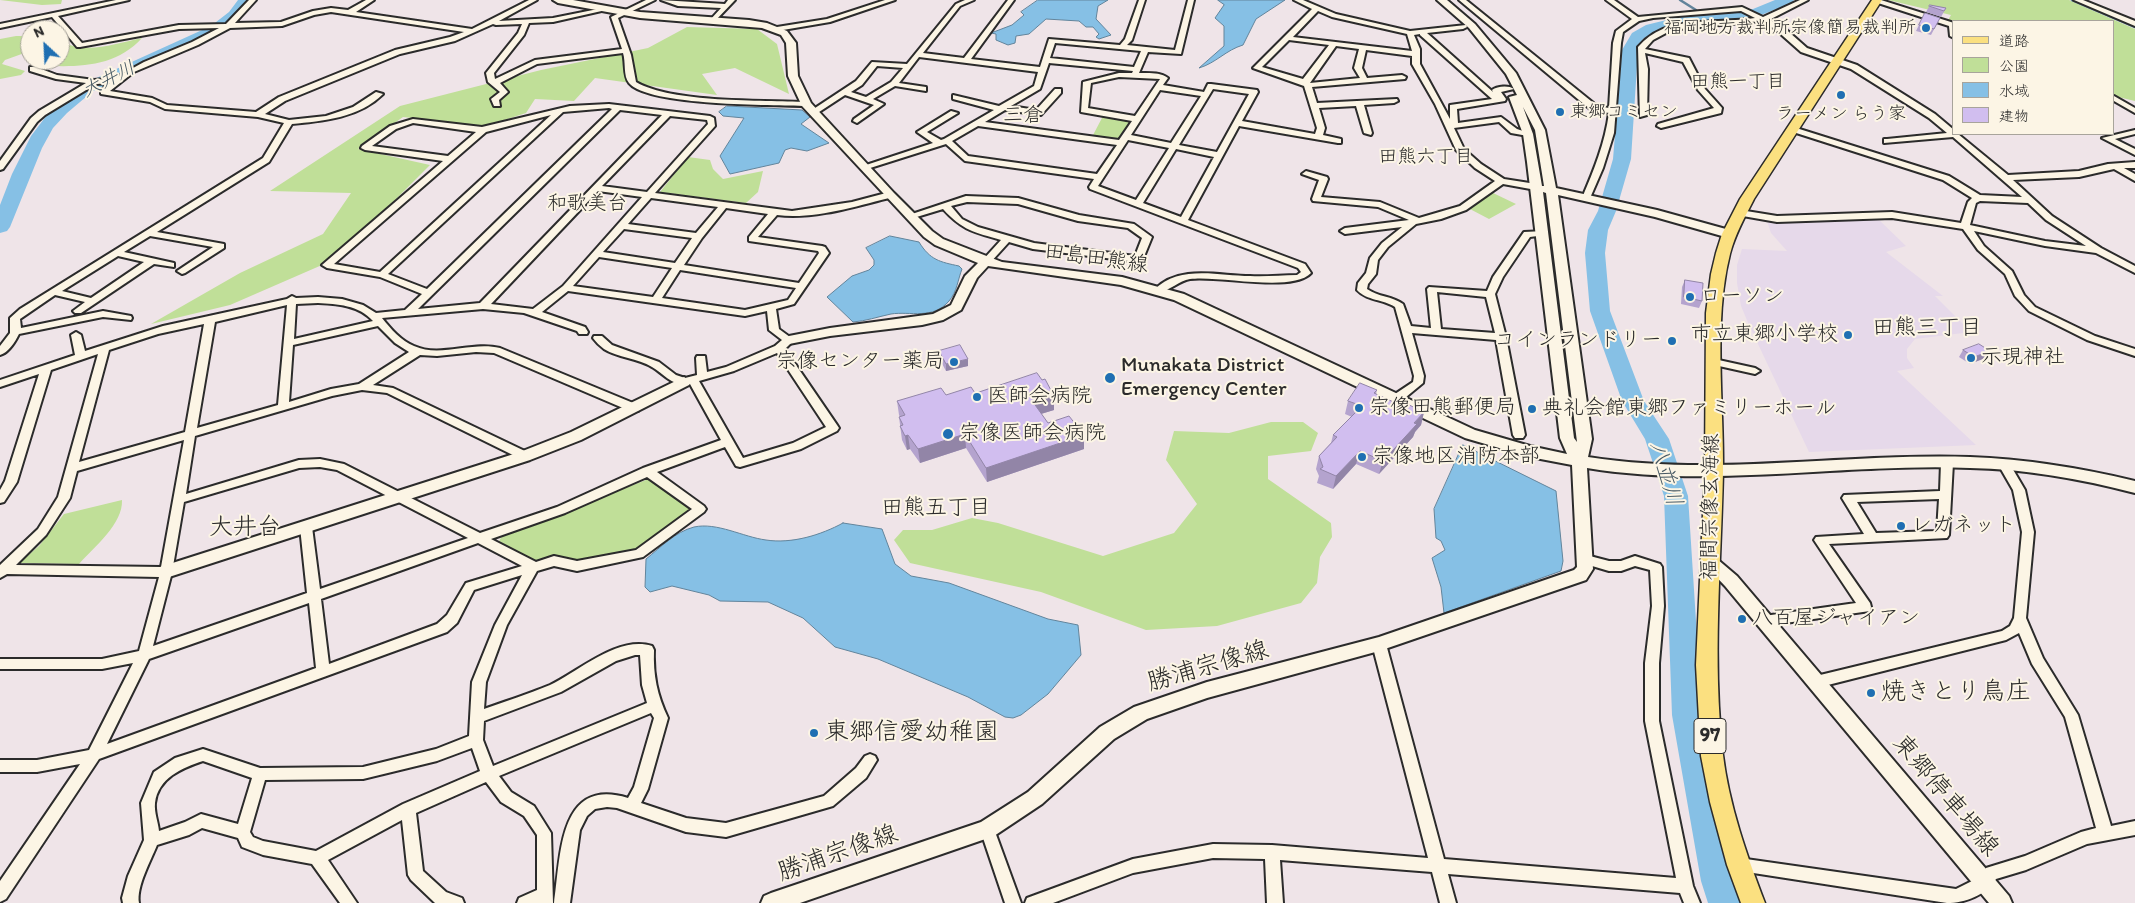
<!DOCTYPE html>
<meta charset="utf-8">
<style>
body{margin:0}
#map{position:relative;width:2135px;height:903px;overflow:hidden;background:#efe4e8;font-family:Itim,"Klee One",sans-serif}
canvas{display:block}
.legend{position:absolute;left:1952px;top:20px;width:162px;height:115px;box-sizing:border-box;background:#fcf5e5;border:1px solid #a8a49b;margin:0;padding:6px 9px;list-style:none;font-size:15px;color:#2b2b2b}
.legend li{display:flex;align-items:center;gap:10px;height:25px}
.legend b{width:25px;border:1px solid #a8a49b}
.north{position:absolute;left:20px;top:20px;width:50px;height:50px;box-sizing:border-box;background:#fcf5e5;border:1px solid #a8a49b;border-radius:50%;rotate:335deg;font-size:14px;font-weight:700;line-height:20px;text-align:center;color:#2b2b2b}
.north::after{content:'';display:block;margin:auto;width:18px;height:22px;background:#1f6fb2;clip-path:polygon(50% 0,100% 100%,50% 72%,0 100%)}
</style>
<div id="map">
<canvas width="2135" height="903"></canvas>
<ul class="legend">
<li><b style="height:6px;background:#fbe080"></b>道路</li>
<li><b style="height:14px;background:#c0df98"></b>公園</li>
<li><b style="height:14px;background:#86c0e5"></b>水域</li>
<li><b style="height:14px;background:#d1beef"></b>建物</li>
</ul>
<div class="north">N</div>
</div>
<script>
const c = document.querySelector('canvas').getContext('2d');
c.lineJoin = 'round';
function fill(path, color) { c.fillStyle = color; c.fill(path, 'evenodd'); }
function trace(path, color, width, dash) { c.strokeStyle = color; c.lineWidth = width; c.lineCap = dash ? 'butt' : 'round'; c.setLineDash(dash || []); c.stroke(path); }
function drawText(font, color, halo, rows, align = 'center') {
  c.font = font + ' Itim,"Klee One",sans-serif'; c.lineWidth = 4; c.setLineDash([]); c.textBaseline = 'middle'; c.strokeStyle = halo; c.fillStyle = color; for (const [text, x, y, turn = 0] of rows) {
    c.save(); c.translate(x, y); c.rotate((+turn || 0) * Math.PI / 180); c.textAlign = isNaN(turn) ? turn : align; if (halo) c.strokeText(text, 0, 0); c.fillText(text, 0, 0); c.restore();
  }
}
fill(new Path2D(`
 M1876 217 1906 246 1886 252 1943 296H1935L1971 332 1915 339 1907 349V358L1914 368 1897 371 1976 445 1809 452 1749 325 1741 306 1737 283V265L1742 249 1787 251 1771 233 1767 221Z`), '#e6d9ea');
fill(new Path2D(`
 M0 0H62L61 4 42 5Z
 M1888 0H2069L2135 29V101L2114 96V21H1954V26L1947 22 1951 15Z
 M687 27 757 29 777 44 789 94 735 68 702 74 717 95 595 78 574 101 535 99 526 113 486 126 403 117 358 149 430 165 394 201 322 265 230 305 151 324 240 273 323 234 351 193 270 191 400 106 541 70 648 48Z
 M16 36H30V51L5 60 2 64 25 71 21 75 0 79V39Z
 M142 38C113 70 71 67 32 65L39 60H60V41C87 55 113 44 142 38Z
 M1103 116 1129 120 1132 122 1120 140 1092 137Z
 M688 157 710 160 713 169 723 179 763 171 758 192 746 203 660 192Z
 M1491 192 1516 204 1489 219 1468 208Z
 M1271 422H1303L1318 433 1311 451 1268 456V479L1331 523 1332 537 1320 557 1317 583 1301 603 1217 626 1146 630 1041 592 910 563 894 540 903 530H932L972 518 998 523 1103 556 1174 533 1197 504 1166 460 1174 431 1229 433Z
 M651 478 690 509 637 549 579 562 533 561 499 541 502 536Z
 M122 500C123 524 95 546 79 564L19 563 39 546 64 514Z`), '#c0df98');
const water = new Path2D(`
 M1038 0H1108L1098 6 1096 19 1111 35 1099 39 1096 37 1099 34 1093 27H1086L1079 21 1046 19 1029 34 1016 36 1015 43 1008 45 996 40V34L991 33 1012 25 1024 15 1021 12Z
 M1218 0H1285L1256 19 1243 45C1226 50 1216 63 1199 68L1224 46V26L1215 18 1224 5Z
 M727 106 802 110 810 117 801 124 829 143 807 151 791 148 785 150 779 163 730 174 720 156 744 118 723 116 719 112Z
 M890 236 919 242C930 260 940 262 959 266L962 269C958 279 957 292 949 301 933 320 910 311 891 314 877 317 866 321 853 322L827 297 852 276 869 270 874 265V260L866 248Z
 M1463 445 1556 491 1563 561 1561 571 1444 613 1441 587 1432 558 1445 550 1441 541 1436 538 1434 509Z
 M843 523 882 529 895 564 911 576 949 583 1048 619 1078 625 1081 655 1048 694 1021 715 1013 718 1005 717 968 697 878 659 835 647 803 618 768 602 720 601 709 595 672 586 650 592 645 587 646 559C661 547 675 532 694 527 717 522 743 537 766 540 792 544 821 535 843 523Z`);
fill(water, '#86c0e5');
trace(water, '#62849b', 1);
trace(new Path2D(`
 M1680 0 1696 10
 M2072 0 2135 27`), '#62849b', 2.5);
fill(new Path2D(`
 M238 0H253L239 18 221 32 93 91 67 113 53 128 42 148 10 227 7 231 0 233V205L12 174 31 136 50 111 81 85 211 26 229 12Z
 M1775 0H1794L1792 3 1756 17 1687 23 1656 31 1643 39 1638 50 1631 159 1616 211 1608 230 1605 253 1610 311 1644 401 1669 439 1688 496 1702 715 1733 881 1742 903H1708L1701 881 1672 715 1664 496 1645 439 1622 401 1590 311 1585 253 1588 230 1598 211 1613 159 1622 50 1632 33 1646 25 1687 15 1753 9Z`), '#86c0e5');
const street = new Path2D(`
 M116 0H129L58 16 82 43 179 25 226 24 249 0H256L235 23 281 22 313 11 331 8 348 10 366 0H374L356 12 472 29 529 0H537L499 21 553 18 603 8 606 10 553 22 529 23 524 35 494 73 495 79 535 60 622 49 611 17 646 0H655L618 18 631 55 636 82C672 103 762 100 806 102L810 104 806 106C775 105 647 106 629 83 623 76 626 62 623 53L537 64 500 83 508 92 499 100 500 106H494L491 99 500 92 488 82 486 73 518 33 522 24 496 25 493 24 455 41 400 54 285 101 265 114 289 120 326 116 353 107 376 92 383 94C359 118 323 121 292 124L269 162 157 232 224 244V248L185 273 182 274 177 271 213 247 150 236 124 252 174 263V267L154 264 81 313H75L73 311 85 302 55 295 20 319 21 328 103 311 131 316 132 318 131 320 103 317 19 334C15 342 8 353 0 355V346L10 333V318L20 309 263 158 284 123 258 117 165 109 150 102 101 94V90L110 83 96 84 45 115 37 122 3 169 0 170V161L31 118 39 111 86 83 56 79 30 71V67H36L57 75 94 80 115 78 144 62 192 42 219 28 179 29 80 47H77L52 17 0 28V24ZM331 12 464 32 450 37 395 50 279 97 256 112 167 105 152 98 110 91 134 72 198 45 230 28 282 26 314 15ZM118 256 144 262 91 298 62 291Z
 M661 0 725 4 728 0H735L714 22 710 20 721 8 678 6Z
 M885 0H895L830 22 777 31 773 29 777 27 827 19Z
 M965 0H974L960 6 923 53 964 58 1008 0H1014L971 59 1040 67 1049 39 1120 45 1125 39 1139 0H1145L1132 40 1127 45 1175 50 1188 0H1194L1181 54 1148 52 1139 73C1149 73 1160 72 1168 78L1163 85 1204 92 1208 84H1211L1257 90 1258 92 1242 121 1315 134 1317 128 1304 86 1253 68 1312 9 1294 0H1303L1336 14 1410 31 1466 25 1467 27 1463 29 1427 33 1493 92 1492 90C1497 86 1509 85 1514 89L1501 92 1506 99 1505 101 1457 109 1458 123 1501 117 1517 129 1532 134 1528 136 1511 133 1499 122 1454 128 1464 149 1481 164 1504 179 1536 184 1540 187 1536 190 1503 184 1466 210 1441 219 1416 224 1388 247 1378 260 1376 274 1368 284 1367 289C1378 297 1392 296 1403 304L1411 326 1431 328 1427 289 1429 287 1487 291 1493 277 1524 232 1545 231V235L1530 237 1503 277 1495 294 1506 337 1525 435 1523 438H1515L1513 435 1496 340 1412 333 1424 376 1423 383 1400 402H1392L1391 399 1392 396 1413 382 1414 376 1395 307C1383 299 1367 301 1357 290L1358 283 1366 273 1370 258 1382 243 1402 227 1345 234 1340 231 1345 228 1409 220 1378 207 1313 201 1312 199 1319 180 1302 174 1306 171 1327 177 1328 179 1321 197 1380 202 1419 218 1460 206 1495 181 1475 168 1456 150 1435 104 1412 64V56L1366 50 1362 68 1367 78 1402 75 1406 77 1405 79 1312 87 1317 103 1397 99 1398 101 1394 103 1364 105 1372 133 1371 135 1364 133 1356 106 1319 108 1325 128 1323 135 1341 139V143H1338L1239 126 1188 220 1305 264 1311 273C1292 293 1218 275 1190 279 1179 281 1170 290 1159 293L1154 290C1179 264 1219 276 1250 276 1266 277 1281 275 1297 275L1301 272 1298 268 1090 189 1089 187 1094 179 965 161 946 144 867 169 864 170 860 167 933 143 917 132 951 111 958 113 927 132 941 140 944 139 994 110 953 99V95L999 106 1034 86 1038 72 919 57 899 83 926 87V91L895 86 873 99 884 104 857 123 853 121 854 119 874 105 845 95 816 114 809 112 856 81 872 62 907 64 956 4ZM1318 11 1332 17 1407 34 1412 51 1293 37ZM1420 34V35L1492 99 1450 105V119L1420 64V49L1414 35ZM1289 40 1329 45 1303 79 1262 67ZM1055 43 1141 51 1134 67 1050 58ZM1336 46 1359 49 1354 68 1360 78 1310 83ZM1049 63 1133 71 1132 73H1119L1083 82 1081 112 1132 121 1119 140 985 122 1005 110 1041 115 1061 93V89H1055L1036 110 1011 106 1040 89ZM877 66 903 68 891 82 866 97 851 92 862 85ZM1119 77 1160 79 1135 116 1088 108 1091 83ZM1213 89 1249 94 1217 152 1179 145ZM1160 90 1201 96 1171 143 1131 135ZM978 126 1117 145 1097 174 968 156 952 141ZM1128 140 1169 148 1136 200 1098 186ZM1176 149 1214 157 1181 217 1143 203ZM1437 292 1486 297 1495 333 1441 329Z
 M1459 0H1466L1591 101 1597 106 1609 108 1613 43 1616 31 1632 19 1606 0H1614L1638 17 1742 7 1763 17 1800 0H1808L1769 20 1781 25 1807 48 1857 65 1935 114 1954 130V134H1958L2008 175 2079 171 2108 164 2135 162V168H2124L2135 174V181L2114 169 2079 177 2013 180 2052 216 2101 248 2135 266V273L2096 253 2045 246 1974 231 1984 246 2012 271 2024 295 2035 307 2095 336 2135 349V356L2087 340 2029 311 2015 296 2005 274 1978 250 1963 229 1892 218 1777 222 1737 215V211L1740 210 1777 216 1892 212 1961 223 1968 202 1972 198 1943 180 1790 131 1789 129 1793 127 1949 176 1980 195 2022 197 1953 137 1884 143V139H1887L1947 133 1929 118 1851 69 1801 52 1775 29 1761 21 1680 29 1666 33 1653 40 1645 49 1689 58 1705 89 1722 108 1721 113 1661 128 1657 126 1658 124 1714 108 1698 90 1683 62 1645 53 1648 69 1647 115 1640 117 1638 47C1667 13 1715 25 1755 18L1741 11 1653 18 1639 21 1623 32 1621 43 1614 133 1603 168 1590 198 1586 201 1582 198C1594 170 1605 143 1609 113L1592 110 1585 105ZM1980 201 2028 203 2046 220 2086 246 2045 241 1970 225 1976 203Z
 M1874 0H1881L1954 23V38L1950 36 1949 26 1875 2Z
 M2074 0H2083L2135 21V26Z
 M2114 96 2135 108V113L2114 101Z
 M609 104 710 116 714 118 715 126 655 193 792 211 852 202 890 192 894 195 893 197C857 206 813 220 777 215L758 237 822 246 825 247 829 253 794 304 776 309 779 329 794 340 785 349 837 425 839 428 837 431 801 449 740 467 736 466 725 447 657 472 704 506 706 509 704 512 643 557 577 571 554 566 537 571 507 625 486 682 484 709C506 701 528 694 550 685 578 672 618 635 652 646L654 650C653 675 657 695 668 718L648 789 641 803 686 818 726 823 824 796 856 768 865 756 870 754 875 756 877 760 866 778 833 806 726 837 686 832 617 808 607 807 595 809 587 816 580 830 570 903H554C561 857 558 776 628 798L634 787 654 718 651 713 499 776 511 792 534 806 551 833 553 903H517L519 898 537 890V835L524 816 501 802 486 782 416 813 423 871 446 892 462 898 464 903H435L411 880 408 875 402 820 328 860 357 903H340L312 864 263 855 242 847 238 838 202 828 189 835 157 845C151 860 136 887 139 903H123L122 898 128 876 144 840 141 803 154 772 175 758 203 749 260 768 363 767 436 749 469 736 472 682 495 625 522 575 474 590 457 623 447 632 99 759 6 899 0 902V881L80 764 37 772H0V760H37L89 750 133 663 102 669H0V659H102L139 651 159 577 7 574 0 578V565L38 529 58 497 98 354 51 370 17 482 4 502 0 503V490L5 481 39 374 0 387V380L75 355 71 335 76 332 81 335 85 351 163 326 287 299 292 296 296 298 318 297 342 299 363 305 376 313 405 310 422 294 380 277 327 268 322 265 443 161 365 150 361 148 362 146 390 126 413 119 482 127 570 106ZM609 108 612 109 427 289 388 274 563 112ZM620 110 662 115 480 303 418 309ZM551 115 380 272 334 264 486 132ZM670 116 707 120 708 124 647 192 602 186ZM413 123 476 132 448 156 372 146 396 129ZM598 191 642 197 563 286 533 309 491 304ZM651 198 718 207 696 233 628 224ZM726 208 768 214 749 237V241L818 251 819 253 799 283 684 265 702 238ZM624 229 692 238 675 263 603 252ZM599 257 672 268 653 297 573 286ZM680 270 796 288 788 300 745 310 662 298ZM568 291 745 316 767 311 769 330 782 340 775 346 726 367 707 372 705 356H697L696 358 697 375 685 378 676 375 659 362 612 345 602 336H594L593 338C596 342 600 346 604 349 618 358 638 358 652 367 664 374 674 388 690 384L721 440 643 468 557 507 480 533 344 464 320 459 299 460 186 494 195 436 332 396 362 390 387 393 521 459H529L531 456 529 453 393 388 373 385 420 355 437 356 476 352 494 353 630 411H638L639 408 638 405 500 348C472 341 440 358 414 346 401 341 391 329 382 318L483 309 524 313 577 331 579 334H587L588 332 585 327 542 312ZM318 303C337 304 359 305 373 321L294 339 296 304ZM287 305 278 405 197 428 215 322ZM204 324 185 432 79 462 109 350 158 334ZM378 326 395 343 409 352 359 384 331 389 289 402 293 345ZM777 353 826 427 793 443 743 458 699 381 734 371ZM184 440 161 567 16 565 46 535 70 498 77 471ZM320 467 337 470 468 538 320 589 312 527 310 524H302L300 527 307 593 153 646 172 572 184 502 299 468ZM647 477 692 509 636 550 577 561 554 556 536 562 491 539 565 513ZM478 543 522 566 466 583 447 615 437 624 329 664 321 599ZM309 603 316 668 107 744 149 659ZM635 655H640L642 685 647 703 493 766 483 740 484 721 561 692 616 661ZM472 748 480 771 403 804 316 851 263 841 253 837 250 832 265 780 363 779 437 761ZM203 761 252 778 238 824 201 814 185 822 159 831C158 822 154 812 155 803 158 778 182 768 203 761Z
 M2135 130V134L2115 139 2135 149V155L2102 138Z
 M966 196 1018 198 1079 215 1134 224 1152 237 1143 259 1138 262 1033 249 1009 242 989 264 986 265 981 262 1001 240C974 232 963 231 943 209L910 219 906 216ZM967 202 1018 204 1078 221 1128 228 1142 238 1135 256 1034 243 978 227 962 219 951 206Z
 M1714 359 1755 368 1760 371 1755 374 1710 364 1709 362 1710 360Z
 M1947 459 1953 463 1949 535 1947 538 1829 544 1870 603 1871 607 1870 611 1764 626 1759 625 1758 621 1759 617 1764 616 1856 603 1814 540 1816 537 1864 534 1842 498 1844 495 1940 491 1941 463ZM1939 499 1937 531 1876 533 1857 502Z
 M2004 460 2008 461 2025 490 2034 532 2026 618 2043 658 2078 715 2111 826 2135 821V835L2087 844 2026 870 1996 879C1986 895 1965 903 1947 903L1734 870 1731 865 1734 860 1739 858 1956 889 1980 877 1986 868 2025 856 2081 832 2096 828 2065 717 2032 664 2019 633 2006 640 1816 688 1811 686 1809 682 1811 678 1816 676 2002 631 2010 626 2014 618 2022 532 2013 490 1998 464Z
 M1586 555 1609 561H1621L1635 556 1660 564 1662 567 1664 606 1659 663V721L1693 886 1700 903H1684L1680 893 1448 874 1456 903H1440L1432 872 1280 860 1283 903H1267L1265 859 1213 858 1133 873 1053 903H1025L1027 898 1133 859 1213 844 1272 845 1428 858 1372 644 1374 640 1379 639 1384 640 1386 644 1444 859 1676 878 1645 721V663L1652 606 1650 570 1635 566 1621 571H1609L1582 563 1580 560 1582 557Z
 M987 822 992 824 994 829 1021 903H1005L980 829 982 824Z`);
const secondary = new Path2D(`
 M553 0H573L640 12 749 20 767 23 787 31 796 43 798 76 811 103 894 193 932 231 943 239 1002 262 1122 277 1184 294 1475 430 1530 446 1567 454 1560 438 1527 162 1523 134 1509 97 1517 95 1506 74 1469 28 1437 0H1447L1475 24 1516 73 1545 130 1556 188 1657 210 1733 231 1735 234 1729 238 1655 217 1558 195 1592 439 1588 457C1715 477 1843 453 1970 457 2026 459 2081 468 2135 481V493C2081 479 2026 469 1970 468 1842 463 1714 489 1587 468L1593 569 1586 580 1379 651 1207 698 1147 719 1114 739 1042 804 994 836 800 903H761L764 896 771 893 981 822 1028 792 1100 727 1134 707 1207 682 1379 637 1574 570 1577 567 1572 465 1530 457 1465 438 1174 300 1121 285 988 266 977 278 961 310 943 320 922 325 830 336 789 344 784 343 782 340 789 336 830 328 933 314 951 305 965 276 978 263 935 245 924 237 802 106 788 76 786 43 781 35 762 28 640 18 558 3ZM1523 107 1535 130 1544 186H1542L1533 134ZM1543 192 1546 193 1577 442 1574 438Z
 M684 377 691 382 689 385 581 440 530 460 166 578 160 577 158 572 160 567 520 452 571 432Z
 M1711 557 1717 559 1737 576 2009 896 2012 903H1989L1725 586 1703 563 1705 559Z`);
const primary = new Path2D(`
 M1872 0H1882L1754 199C1745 217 1735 234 1730 254 1713 321 1724 403 1723 472 1721 567 1712 660 1723 755 1729 805 1747 856 1765 903H1741L1727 865 1710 802 1701 756 1696 665 1705 471 1706 313 1711 274 1716 253 1722 234 1740 199Z`);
trace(street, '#2b2b2b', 4);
trace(secondary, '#2b2b2b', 4);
trace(primary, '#2b2b2b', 3);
fill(street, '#fcf5e5');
fill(secondary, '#fcf5e5');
fill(primary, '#fbe080');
fill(new Path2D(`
 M1930 5 1946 8 1941 17 1926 12Z
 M1925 13 1940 18 1931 35 1916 31Z
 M1685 280 1702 301 1699 308 1681 304 1682 287Z
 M1963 350 1985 358 1970 364 1959 357Z
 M939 351 968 366 946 371 939 358Z
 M1377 390 1376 394 1402 406 1424 412 1421 425 1415 432 1413 437 1379 474 1356 464 1333 489 1317 483 1319 476 1316 469 1319 456 1331 443 1333 435 1352 417 1345 414 1348 401Z
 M975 393 1054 410 1041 414 1048 423 1084 435V449L987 482 966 448 920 463 910 449 907 450 902 440 899 417H900L899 415 897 401 946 395Z`), '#b4a3ce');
fill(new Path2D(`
 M1990 351 1985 358 1970 364 1974 357Z
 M968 359V366L946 371V364Z
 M1054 396V410L1034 416 1033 402Z
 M1424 412 1421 425 1415 432 1413 437 1379 474 1383 461Z
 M965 434 966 448 920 463 918 449Z
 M908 435 910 449 907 450 905 436Z
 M1084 435V449L987 482 986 468Z
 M1360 451 1356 464 1333 489 1336 476Z`), '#9285a7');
const building = new Path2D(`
 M1930 5 1946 8 1944 11 1929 6Z
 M1925 13 1940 18 1934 29 1919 25Z
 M1685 280 1703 283 1702 301 1684 297Z
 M1979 344 1990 351 1974 357 1963 350Z
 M960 345 968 359 946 364 939 351Z
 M1037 373 1042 380 1045 379 1054 396 1033 402 1048 423 1069 416 1084 435 986 468 965 434 918 449 908 435 905 436 900 426 903 425 899 417 905 415 897 401 941 388 946 395 971 387 975 393Z
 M1360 383 1377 390 1374 393 1402 406 1405 403 1424 412 1414 423 1417 424 1383 461 1360 451 1336 476 1320 469 1323 467 1319 456 1337 437 1333 435 1362 406 1348 401Z`);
fill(building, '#d1beef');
trace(building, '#9285a7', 1);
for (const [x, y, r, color] of [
 [1926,28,5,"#1f6fb2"],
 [1841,95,5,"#1f6fb2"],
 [1560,112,5,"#1f6fb2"],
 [1690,297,5,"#1f6fb2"],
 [1848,335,5,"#1f6fb2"],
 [1672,341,5,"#1f6fb2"],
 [1971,358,5,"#1f6fb2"],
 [954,362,5,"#1f6fb2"],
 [1110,378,6,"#1f6fb2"],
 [977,397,5,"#1f6fb2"],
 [1359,408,5,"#1f6fb2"],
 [1532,409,5,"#1f6fb2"],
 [948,434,6,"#1f6fb2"],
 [1362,457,5,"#1f6fb2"],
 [1901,526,5,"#1f6fb2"],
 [1742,619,5,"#1f6fb2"],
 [1871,693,5,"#1f6fb2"],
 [814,733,5,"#1f6fb2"]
]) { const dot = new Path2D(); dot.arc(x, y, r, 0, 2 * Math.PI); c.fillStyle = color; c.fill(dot); trace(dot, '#fcf5e5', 2); }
drawText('18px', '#2b2b2b', '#fcf5e5', [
 ["福岡地方裁判所宗像簡易裁判所",1916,28],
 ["東郷コミセン",1570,112,"left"],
 ["ラーメン らう家",1841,114,"center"]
], 'right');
drawText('italic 19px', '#465863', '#fcf5e5', [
 ["大井川",109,80,-27]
]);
drawText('19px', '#2b2b2b', '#fcf5e5', [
 ["田熊一丁目",1738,82],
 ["田熊六丁目",1426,157]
]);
drawText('20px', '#2b2b2b', '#fcf5e5', [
 ["三倉",1023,116],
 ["和歌美台",587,204]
]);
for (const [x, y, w] of [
 [1710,736,32]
]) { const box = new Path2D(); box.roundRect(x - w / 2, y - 17.5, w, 35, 4); c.fillStyle = '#fcf5e5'; c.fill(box); trace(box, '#2b2b2b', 1); }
drawText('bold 20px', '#2b2b2b', null, [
 ["97",1710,736]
]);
drawText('21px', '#2b2b2b', '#fcf5e5', [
 ["田島田熊線",1096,259,8],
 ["福間宗像玄海線",1711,507,-89]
]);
drawText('21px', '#2b2b2b', '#fcf5e5', [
 ["ローソン",1700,297],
 ["市立東郷小学校",1838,335,"right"],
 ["コインランドリー",1662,341,"right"],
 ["示現神社",1981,358],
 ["宗像センター薬局",944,362,"right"],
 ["Munakata District",1121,366],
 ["Emergency Center",1121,390],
 ["医師会病院",987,397],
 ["宗像田熊郵便局",1369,408],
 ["典礼会館東郷ファミリーホール",1542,409],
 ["宗像医師会病院",959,434],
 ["宗像地区消防本部",1372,457],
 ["レガネット",1911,526],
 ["八百屋ジャイアン",1752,619]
], 'left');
drawText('22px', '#2b2b2b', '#fcf5e5', [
 ["田熊三丁目",1927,328],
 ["田熊五丁目",936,508]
]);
drawText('italic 22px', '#465863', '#fcf5e5', [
 ["八並川",1665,474,74]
]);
drawText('24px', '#2b2b2b', '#fcf5e5', [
 ["大井台",245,528]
]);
drawText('25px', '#2b2b2b', '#fcf5e5', [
 ["勝浦宗像線",1208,667,-16],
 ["東郷停車場線",1945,796,50],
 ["勝浦宗像線",838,854,-19]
]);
drawText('25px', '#2b2b2b', '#fcf5e5', [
 ["焼きとり鳥庄",1881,693],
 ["東郷信愛幼稚園",824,733]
], 'left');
</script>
